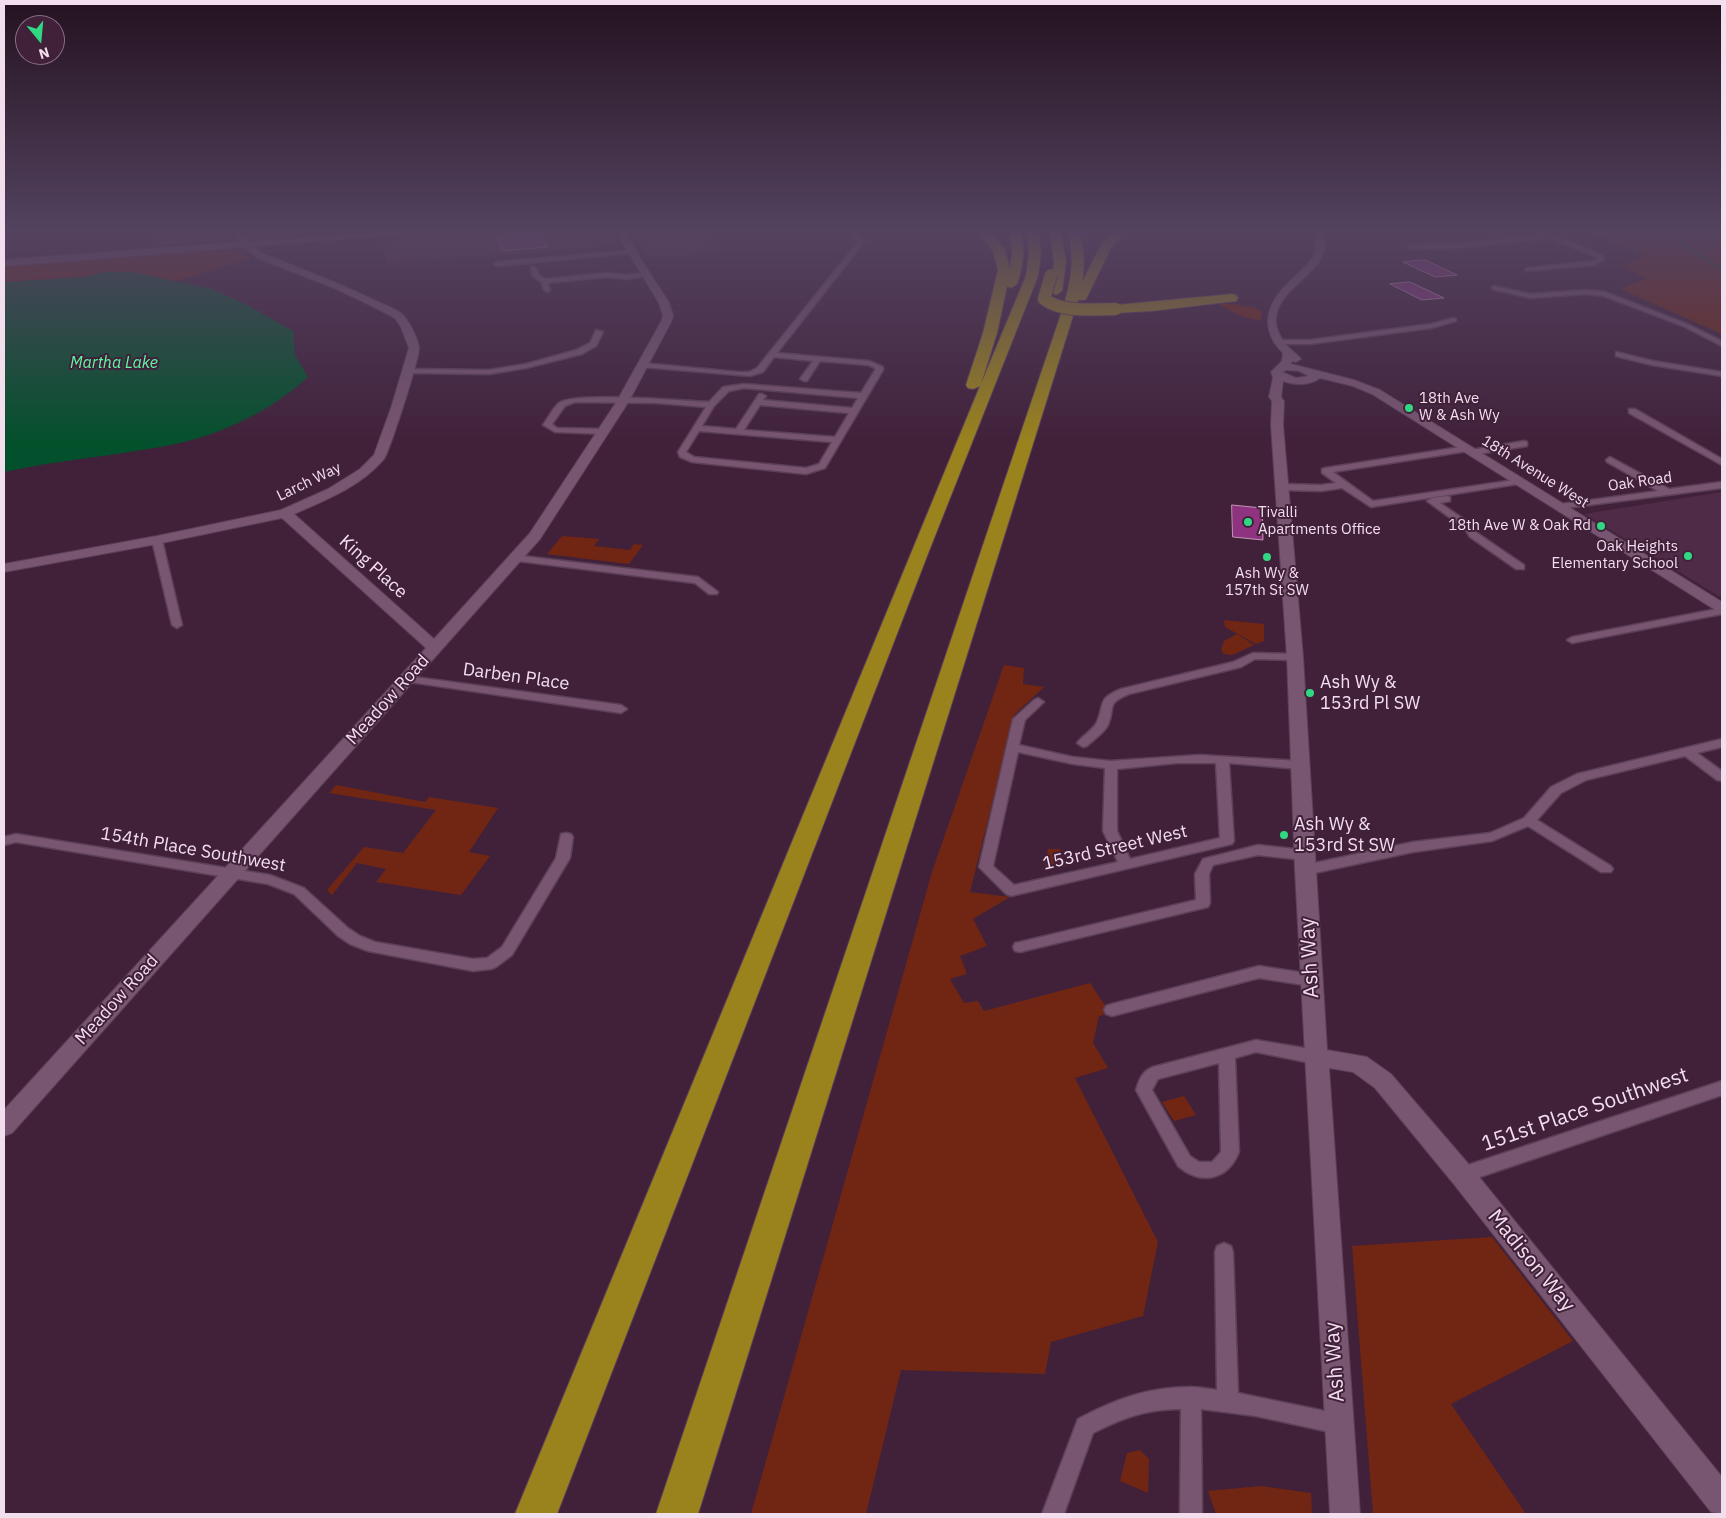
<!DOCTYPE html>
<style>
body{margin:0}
#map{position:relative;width:1726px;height:1518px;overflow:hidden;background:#41213a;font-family:"IBM Plex Sans",sans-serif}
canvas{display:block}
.frame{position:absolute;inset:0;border:5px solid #f3deee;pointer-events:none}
.north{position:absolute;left:15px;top:15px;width:50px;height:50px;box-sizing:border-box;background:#41213a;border:1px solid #886d82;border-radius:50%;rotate:163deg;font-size:14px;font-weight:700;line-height:20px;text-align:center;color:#f3deee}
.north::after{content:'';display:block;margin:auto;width:18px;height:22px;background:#31d882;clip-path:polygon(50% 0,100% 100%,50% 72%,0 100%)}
</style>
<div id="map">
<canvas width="1726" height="1518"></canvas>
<div class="frame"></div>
<div class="north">N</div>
</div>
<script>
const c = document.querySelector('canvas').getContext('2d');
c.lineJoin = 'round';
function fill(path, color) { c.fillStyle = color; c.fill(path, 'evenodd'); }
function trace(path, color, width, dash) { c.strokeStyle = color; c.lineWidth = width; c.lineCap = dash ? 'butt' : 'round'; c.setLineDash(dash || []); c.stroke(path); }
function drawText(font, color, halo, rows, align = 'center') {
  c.font = font + ' "IBM Plex Sans",sans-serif'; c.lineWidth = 4; c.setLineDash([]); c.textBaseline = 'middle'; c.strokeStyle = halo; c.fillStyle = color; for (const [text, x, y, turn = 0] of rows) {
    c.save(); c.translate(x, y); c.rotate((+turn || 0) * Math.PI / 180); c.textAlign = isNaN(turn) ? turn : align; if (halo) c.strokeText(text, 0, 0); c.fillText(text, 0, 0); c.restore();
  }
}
fill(new Path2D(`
 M157 232H226L229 237 217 241 152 246Z
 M252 232H306V235L260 239 255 238Z
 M482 232H610L619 246 386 264 382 241Z
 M632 232H702L718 253 650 259Z
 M1722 492V598L1584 514Z`), '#4f2b48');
fill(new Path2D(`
 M1588 232H1722V334L1620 289 1647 278 1622 266 1645 255Z
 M230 248 252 258 173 282 133 272H104L84 277 4 282V265Z
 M1226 303 1253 307 1262 311 1261 320C1246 320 1232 312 1219 304Z
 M562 536 599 539 594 546 630 550 634 544 643 545 629 564 547 554Z
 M1224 620 1264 624V641L1256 644 1225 627Z
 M1237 634 1254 645 1232 655 1224 654 1221 650 1224 641Z
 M1004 665 1024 668 1023 684 1044 687 1014 715 970 892 1010 897 973 919 987 946 960 956 967 974 950 979 964 1003 978 1001 984 1011 1090 983 1110 1013 1099 1016 1093 1043 1108 1068 1075 1078 1158 1242 1143 1316 1051 1342 1045 1374 901 1370 866 1514H751L932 872Z
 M336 785 425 802 429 797 498 808 469 852 490 856 461 895 376 882 386 869 357 863 332 895 327 890 364 847 403 853 436 810 329 793Z
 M1048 849H1060L1066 866 1044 871Z
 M1184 1096 1196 1115 1174 1121 1162 1102Z
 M1492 1237 1573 1341 1451 1404 1526 1514H1373L1352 1246Z
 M1140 1450 1149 1459 1148 1493 1120 1481 1127 1453Z
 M1261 1486 1311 1493 1312 1514H1216L1208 1491Z`), '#702613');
fill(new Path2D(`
 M104 272H133L212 289 247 305 293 331 295 355 308 377C279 404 240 425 202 437 175 446 145 449 117 454 79 459 41 464 4 472V282L84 277Z`), '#03512c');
trace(new Path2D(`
 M1656 232 1675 238 1722 270`), '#03512c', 2.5);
const building = new Path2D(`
 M525 232H541L548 247 502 251 496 236Z
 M1425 260 1457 275 1435 277 1403 262Z
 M1410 282 1444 298 1422 300 1390 284Z
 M1232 505 1262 508 1263 540 1233 537Z`);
fill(building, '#8f3380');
trace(building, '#bf98b5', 1);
const street = new Path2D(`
 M851 232H857L864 242 777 353 869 361 883 367V370L825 468 806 474 692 462 680 457 678 452 706 407 657 403 575 402 565 406 552 424 557 428 603 429 606 430V434L555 432 543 425C548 418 553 408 559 403 574 391 685 401 709 402L723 387 744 384 861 393 875 370V368L868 365 820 361 807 381H804L800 379 813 361 774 357 763 372 750 376 642 367 638 365 642 363 738 372H749L757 368 858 242ZM744 388 858 398 852 408 763 400 766 396 762 394H759L736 429 702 426 714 406 729 391ZM760 405 849 413 835 437 744 430ZM699 431 832 442 819 464 806 468 694 457 686 452Z
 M1536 232H1545L1602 255 1604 260 1595 265 1526 271V269L1528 268 1594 261 1598 259 1597 257 1549 238 1458 248 1410 249 1407 247 1410 245 1458 244 1542 235Z
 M634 250 632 253 497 266 494 264 497 262Z
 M531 267H535L539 275 545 279 606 273 627 275 647 273 650 275 627 279 606 277 548 283 550 290 547 292 544 290 541 282 533 276Z
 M1494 286 1530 294 1586 290 1605 292 1687 324 1722 341V346L1683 326 1604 296 1586 294 1530 298 1492 289V287Z
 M1454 318 1456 319V321L1431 328 1310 344H1278L1274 342 1278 340H1310L1431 324Z
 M596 330 603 332 596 346 582 354 526 368 489 374 408 373 404 371 408 369 489 370 526 364 576 350 590 343Z
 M1616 352 1653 361 1722 372V376L1652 365 1616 356Z
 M1629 409H1635L1722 459V465L1629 413Z
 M1524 441 1527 442V446L1472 455 1468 451 1333 472 1373 501 1521 479 1522 481 1518 484 1371 507 1342 488 1321 491 1283 490 1278 487 1283 484 1321 485 1336 483 1322 473V469L1325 468 1467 446 1471 450Z
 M1610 457 1669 489 1722 482V488L1558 509V505L1561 504 1658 491 1607 462 1606 460Z
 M1447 496 1450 497V501L1440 503 1471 524 1477 533 1524 565V569H1516L1470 537 1464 528 1427 501 1432 498Z
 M157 537 162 540 182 625 177 628 172 625 152 540Z
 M514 555 698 577 718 592 717 594H709L695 583 510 560 509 558Z
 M1722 608V614L1572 643 1567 640 1572 637Z
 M1253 653 1295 654 1301 657 1295 660 1255 659 1241 667 1129 694C1105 704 1116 707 1108 725 1104 733 1093 740 1087 746L1083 747 1077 743C1082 736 1093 730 1097 722 1105 703 1097 699 1121 689L1233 662Z
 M407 676 621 705 627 709 621 713 403 681 401 679 403 677Z
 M1038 698 1044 702 1025 720 1019 745 1073 757 1110 761 1200 755 1300 761 1306 765 1300 769 1229 763 1234 841 1232 844 1011 896 1006 894 979 867 1013 719 1034 700ZM1018 752 1073 764 1105 768 1103 831 1118 862 1014 885 993 866ZM1177 763H1216L1220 838 1130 859 1117 831V769Z
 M1722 739V747L1697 753 1722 771V781L1717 780 1685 756 1586 780 1561 793 1537 820 1611 866 1613 869 1611 872H1601L1528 826 1492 841 1413 852 1305 875 1300 873 1298 870 1300 867 1305 865 1413 842 1490 833 1524 818 1551 787 1577 774Z
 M566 833 571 834 573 837 570 858 512 955 496 967 491 969 473 971 368 951 350 944 338 936 294 894 268 884 16 842 4 845V837L16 834 270 875 304 888 348 928 360 936 375 942 473 959 487 958 502 947 556 858 561 834Z
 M1258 845 1304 850 1309 852 1311 855 1309 858 1304 860 1258 855 1213 865 1209 874 1210 903 1208 907 1020 952 1015 951 1013 947 1015 943 1020 942 1196 900 1195 874 1203 859Z
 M1259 966 1311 974 1316 976 1319 980 1316 984 1311 986 1259 978 1112 1016 1106 1014 1104 1010 1106 1006 1112 1004Z
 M1256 1040 1316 1050 1322 1052 1324 1057 1322 1062 1316 1064 1256 1052 1235 1058 1239 1152C1228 1180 1201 1186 1178 1166L1136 1090C1139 1080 1142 1071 1153 1067ZM1219 1063 1221 1152 1212 1162H1199L1190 1156 1152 1090 1158 1079Z
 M1722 1081V1095L1462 1183 1456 1180 1453 1175 1456 1170 1462 1167Z
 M1224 1243 1231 1246 1233 1252 1238 1393 1339 1414 1346 1417 1349 1424 1346 1431 1339 1434 1256 1416 1201 1409 1202 1514H1180L1181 1409C1146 1409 1123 1418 1093 1433L1064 1514H1042L1078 1419C1116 1399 1148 1387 1191 1387 1199 1387 1209 1389 1217 1390L1215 1252 1217 1246Z`);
const secondary = new Path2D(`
 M232 232H241L249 242 374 232H413L409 234 253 246 263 254C300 268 336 282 372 299 381 303 394 308 402 314 409 321 418 338 419 348 420 357 389 453 384 459 360 487 326 500 294 514L434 639 530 533 617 401 662 320 663 315 659 303 616 232H624L669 303 673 315 672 320 629 401 540 539 12 1133 4 1136V1110L426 648 282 518 157 544 4 572V564L157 536 281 510 328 489 360 469 374 455 391 408 409 348 401 327 395 318 372 306 334 288 257 258 244 247 4 266V260L240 242Z
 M1313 232H1321C1322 236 1324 240 1325 243 1328 277 1255 294 1282 339 1287 348 1295 352 1301 359L1296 362 1292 361 1291 364 1354 380 1380 390 1722 602V612L1717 611 1372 394 1353 386 1320 378C1309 386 1295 385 1283 381L1281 397 1284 401 1283 425 1303 657 1327 1050 1367 1057 1391 1074 1471 1167 1722 1477V1514L1711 1512 1453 1183 1375 1088 1353 1072 1329 1068 1360 1514H1330L1295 870 1287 657 1271 425 1272 401 1269 397 1273 378 1271 372 1282 361 1283 353C1259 329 1266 305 1288 283 1296 274 1309 266 1314 255 1318 247 1315 240 1313 232ZM1286 370 1299 371 1309 376 1296 378 1282 372Z`);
const highway = new Path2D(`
 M979 232H990L1005 250 1010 269 1012 252 1010 232H1021C1025 250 1023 267 1017 284L1011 288 1007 286 997 333 981 384 1026 276 1029 253 1027 232H1038L1041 253 1038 276 929 551 557 1514H515L980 386 973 389 968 388 966 385 983 333 998 270 993 251Z
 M1050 232H1061L1066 262 1062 291 1056 295 1050 291 1054 262Z
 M1068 232H1079C1084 249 1085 265 1082 282L1100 247 1113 232H1124L1111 248 1087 297 1085 300H1078L698 1514H656L1061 314C1070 286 1076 261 1068 232Z
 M1232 294 1236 295 1238 298 1236 301 1152 311 1116 313 1110 309 1116 305Z`);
trace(street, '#5b4056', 3);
trace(secondary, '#5b4056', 2);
trace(highway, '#5b4056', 2);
fill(street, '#785570');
fill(secondary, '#785570');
fill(highway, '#9a831d');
const highwayBridge = new Path2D(`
 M1051 275 1044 299C1062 313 1094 309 1116 309`);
trace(highwayBridge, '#5b4056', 14, []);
trace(highwayBridge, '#9a831d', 12);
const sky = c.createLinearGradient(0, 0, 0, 445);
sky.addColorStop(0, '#241220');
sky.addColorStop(0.52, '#544360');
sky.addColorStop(1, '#54436000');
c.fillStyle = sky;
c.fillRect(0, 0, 1726, 445);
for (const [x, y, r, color] of [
 [1409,408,5,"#31d882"],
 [1248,522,5,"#31d882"],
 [1601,526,5,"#31d882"],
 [1688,556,5,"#31d882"],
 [1267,557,5,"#31d882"],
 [1310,693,5,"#31d882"],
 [1284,835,5,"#31d882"]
]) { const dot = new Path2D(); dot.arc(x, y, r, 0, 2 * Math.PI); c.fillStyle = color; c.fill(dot); trace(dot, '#41213a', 2); }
drawText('15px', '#f3deee', '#41213a', [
 ["18th Ave",1419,399],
 ["W & Ash Wy",1419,416],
 ["Tivalli",1258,513],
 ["Apartments Office",1258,530],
 ["18th Ave W & Oak Rd",1591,526,"right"],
 ["Oak Heights",1678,547,"right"],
 ["Elementary School",1678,564,"right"],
 ["Ash Wy &",1267,574,"center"],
 ["157th St SW",1267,591,"center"]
], 'left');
drawText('15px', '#f3deee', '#41213a', [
 ["18th Avenue West",1535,472,32],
 ["Larch Way",309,482,-26],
 ["Oak Road",1640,482,-8]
]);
drawText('italic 16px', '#5afca2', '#41213a', [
 ["Martha Lake",114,363]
]);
drawText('18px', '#f3deee', '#41213a', [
 ["King Place",373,567,42],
 ["Darben Place",516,677,8],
 ["Meadow Road",388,700,-48],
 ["153rd Street West",1115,848,-13],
 ["154th Place Southwest",193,850,10],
 ["Meadow Road",117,1000,-48]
]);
drawText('18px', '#f3deee', '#41213a', [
 ["Ash Wy &",1320,683],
 ["153rd Pl SW",1320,704],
 ["Ash Wy &",1294,825],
 ["153rd St SW",1294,846]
], 'left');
drawText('21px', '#f3deee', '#41213a', [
 ["Ash Way",1310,958,-93],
 ["151st Place Southwest",1585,1110,-19],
 ["Madison Way",1531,1261,51],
 ["Ash Way",1335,1362,-94]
]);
</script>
